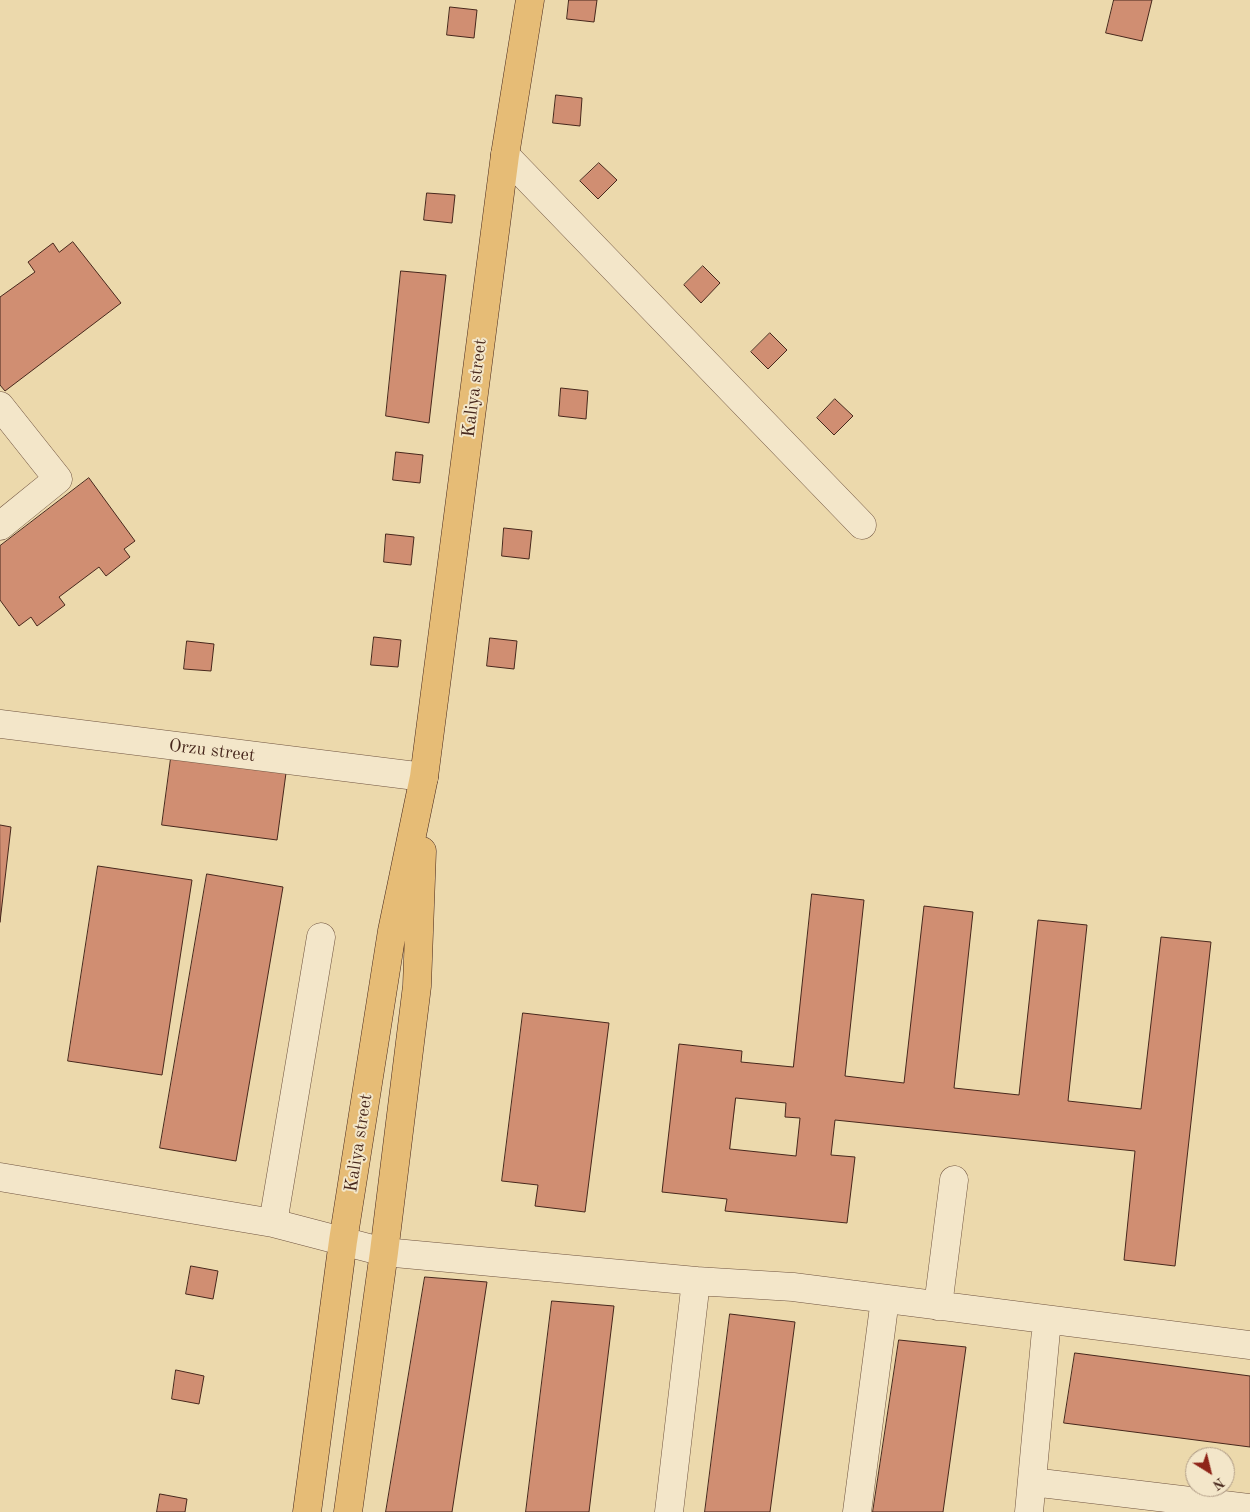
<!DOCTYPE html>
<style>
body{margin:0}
#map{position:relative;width:1250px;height:1512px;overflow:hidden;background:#ecd9ac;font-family:"Old Standard TT",serif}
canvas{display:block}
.north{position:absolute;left:1185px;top:1447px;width:50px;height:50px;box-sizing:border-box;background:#f3e6c9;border:1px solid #ae9a84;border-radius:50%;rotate:144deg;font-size:14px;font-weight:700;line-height:20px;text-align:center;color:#47271c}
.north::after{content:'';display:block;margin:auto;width:18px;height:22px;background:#8f2418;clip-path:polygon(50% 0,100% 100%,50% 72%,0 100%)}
</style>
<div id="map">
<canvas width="1250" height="1512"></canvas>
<div class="north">N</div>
</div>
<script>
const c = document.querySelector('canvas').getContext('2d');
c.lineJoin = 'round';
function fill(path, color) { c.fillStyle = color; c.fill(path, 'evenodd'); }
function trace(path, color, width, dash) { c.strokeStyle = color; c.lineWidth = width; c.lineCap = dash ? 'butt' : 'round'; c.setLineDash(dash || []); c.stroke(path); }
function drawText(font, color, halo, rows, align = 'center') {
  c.font = font + ' "Old Standard TT",serif'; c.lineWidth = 4; c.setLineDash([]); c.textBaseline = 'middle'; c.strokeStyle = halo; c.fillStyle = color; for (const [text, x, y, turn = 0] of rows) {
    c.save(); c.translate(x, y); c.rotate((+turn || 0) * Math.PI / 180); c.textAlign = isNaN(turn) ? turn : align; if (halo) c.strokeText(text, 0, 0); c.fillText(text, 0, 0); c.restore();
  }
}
const building = new Path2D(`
 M569 0H597L594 22 567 19Z
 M1114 0H1152L1142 41 1106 33Z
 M450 7 477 10 474 38 447 35Z
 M556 95 582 98 580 126 553 123Z
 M599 163 617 180 598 199 580 181Z
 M427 193 455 195 452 223 424 220Z
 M73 242 121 303 5 391 0 385V297L35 272 28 262 53 243 59 252Z
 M703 266 720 283 701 303 684 285Z
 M401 271 446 275 429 423 386 416Z
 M770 333 787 350 768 369 751 352Z
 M561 388 588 391 586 419 559 416Z
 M835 399 853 416 834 435 817 418Z
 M396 452 423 455 420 483 393 480Z
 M89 478 135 541 124 549 130 557 106 576 99 567 59 597 65 605 37 626 31 617 19 626 0 600V546Z
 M504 528 532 531 529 559 502 556Z
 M386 534 414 537 411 565 384 562Z
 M374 637 401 640 398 667 371 665Z
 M490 638 517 641 514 669 487 666Z
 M187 641 214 644 211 671 184 669Z
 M171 758 286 773 277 840 162 825Z
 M0 825 11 827 0 922Z
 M98 866 192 880 162 1075 68 1061Z
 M207 874 283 887 236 1161 160 1148Z
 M812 894 864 900 845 1076 904 1083 924 906 973 912 954 1088 1019 1095 1038 920 1087 925 1068 1101 1141 1109 1161 937 1211 942 1175 1266 1124 1260 1135 1151 835 1120 831 1155 855 1157 847 1223 725 1211 727 1199 662 1192 679 1044 742 1051 741 1062 793 1067ZM736 1098 786 1103 785 1117 800 1118 796 1156 730 1149Z
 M523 1013 609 1023 585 1212 535 1206 538 1185 502 1181Z
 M191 1266 218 1271 213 1299 186 1294Z
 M425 1277 487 1282 452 1512H386Z
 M552 1301 614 1306 589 1512H526Z
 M730 1314 795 1322 770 1512H705Z
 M899 1340 966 1347 943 1512H873Z
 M1075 1353 1250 1376V1447L1064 1423Z
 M176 1370 204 1376 199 1404 172 1399Z
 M160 1494 187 1499 185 1512H157Z`);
fill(building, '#d08e72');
trace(building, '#47271c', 1);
const minor = new Path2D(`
 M505 155 862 525
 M0 406 58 479 0 526
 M0 724 424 777
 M0 1177 273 1223 384 1252 696 1281 793 1287 1250 1345
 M273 1223 321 937
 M938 1306 954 1180
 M1032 1482 1250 1508
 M669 1512 696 1281
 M857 1512 885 1299
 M1029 1512 1047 1320`);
const major = new Path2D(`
 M307 1512 343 1241 392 931 424 777 505 155 530 0
 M348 1512 384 1252 417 986 422 851`);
trace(minor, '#705440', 29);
trace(major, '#47271c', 29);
trace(minor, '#f3e6c9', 28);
trace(major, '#e6bc76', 28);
drawText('18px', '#47271c', '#f3e6c9', [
 ["Kaliya street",475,388,-83],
 ["Orzu street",212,751,7],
 ["Kaliya street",359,1143,-81]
]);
</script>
